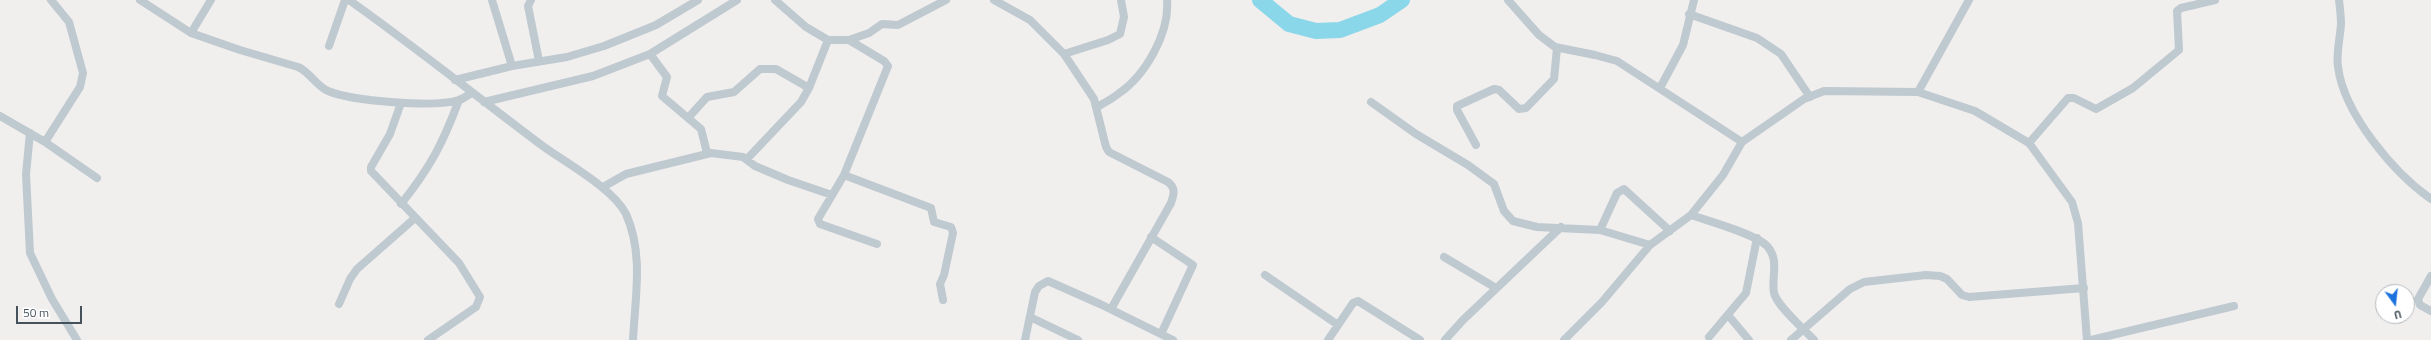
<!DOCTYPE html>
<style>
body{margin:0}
#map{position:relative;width:2431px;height:340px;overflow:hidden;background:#f1eeee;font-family:"Titillium Web",sans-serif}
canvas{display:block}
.north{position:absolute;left:2375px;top:284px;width:40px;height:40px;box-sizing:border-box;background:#fff;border:1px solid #b5babd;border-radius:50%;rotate:165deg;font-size:11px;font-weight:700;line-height:16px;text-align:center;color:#46525b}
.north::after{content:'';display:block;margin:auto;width:14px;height:18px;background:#1c72dd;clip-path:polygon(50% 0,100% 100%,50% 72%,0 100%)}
.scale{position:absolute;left:16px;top:306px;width:66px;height:18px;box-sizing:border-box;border:2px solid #46525b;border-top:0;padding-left:5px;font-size:12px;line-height:14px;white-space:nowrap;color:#46525b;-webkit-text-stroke:3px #fff;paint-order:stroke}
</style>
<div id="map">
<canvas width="2431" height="340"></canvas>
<div class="north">U</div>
<div class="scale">50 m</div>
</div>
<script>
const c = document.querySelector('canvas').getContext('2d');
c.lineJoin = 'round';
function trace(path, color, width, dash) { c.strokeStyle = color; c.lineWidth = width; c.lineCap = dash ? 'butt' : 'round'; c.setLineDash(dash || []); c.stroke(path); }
trace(new Path2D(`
 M1260 0 1289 24 1316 31 1340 30 1380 15 1402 0`), '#8ad7ea', 16);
trace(new Path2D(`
 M140 0 191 33 240 50 298 67C310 72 316 86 328 91 352 101 435 108 459 100 463 99 468 95 472 93
 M349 0C414 46 476 96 540 144 564 162 613 188 626 214 644 254 635 298 633 340
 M492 0 512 66
 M531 0 528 6 539 61
 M775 0 806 27 828 40H849L884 61 888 66 844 175 818 219 820 224 877 244
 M994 0 1030 20 1064 54 1094 99 1106 147 1109 152 1168 182C1176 188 1174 194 1171 203L1111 309
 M1508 0 1539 35 1555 47 1595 55 1617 61 1742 142
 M2339 0C2340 8 2341 16 2341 24 2340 39 2336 53 2338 67 2344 114 2394 173 2431 199
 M1689 14 1757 38 1781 54 1810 97
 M191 33 211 0
 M849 40 869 33 882 24 898 25 946 0
 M329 46 345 0
 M650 54 667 77 662 96 701 129 707 153
 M1064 54 1108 40 1120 34 1124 17 1121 0
 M455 80 512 66 567 57 604 46 656 25 698 0
 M1660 88 1683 45 1694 0
 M1918 92 1969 0
 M484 102 593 76 650 54 737 0
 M1371 102 1416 134 1468 165 1494 184 1504 211 1513 221 1537 227 1600 230 1650 245
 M401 103 390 134 371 167V171L459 263 480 297 476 307 428 340
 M1097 107C1104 103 1112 99 1118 94 1145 76 1170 33 1167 0
 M0 116 45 142 97 178
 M688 118 707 97 734 92 760 69H776L809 88
 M30 133 26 174 30 253 52 299 77 340
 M45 142 80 87 83 73 69 22 51 0
 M2029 143 2068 98H2074L2096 109 2133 88 2179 50 2177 11 2181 8 2215 0
 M1476 145 1457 110V106L1494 89 1499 90 1519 109 1526 108 1554 79 1557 48
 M747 159 801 102 809 88 828 40
 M844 175 931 208 934 222 951 227 953 233 944 275 940 284 943 300
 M603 187 626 174 711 153 743 157 755 166 788 180 832 195
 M401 204C430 168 443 143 459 100
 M1691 215C1708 221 1756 234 1767 246 1780 260 1771 277 1774 293 1777 306 1805 330 1814 340
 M1600 230 1617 193 1624 189 1670 231
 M1151 237 1193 265 1161 334
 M1444 257 1496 288
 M1265 275 1338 325
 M2431 276 2418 299 2420 305 2431 311
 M339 304 350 279 357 269 415 218
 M1728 315 1749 340
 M1030 317 1078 340
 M1709 337 1746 293 1757 238
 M1025 340 1035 292 1039 286 1048 281 1100 304 1173 340
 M1328 340 1353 303 1358 301 1420 340
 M1445 340 1463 320 1561 227
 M1564 340 1602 302 1650 245 1691 215 1723 175 1742 142 1804 99 1824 91 1918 92 1975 111 2029 143 2072 202 2078 223 2087 340
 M1791 340 1850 289 1864 282 1926 275 1940 276 1947 279 1962 295 1969 297 2084 288
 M2091 340 2234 306`), '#bec9d0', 8);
</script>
